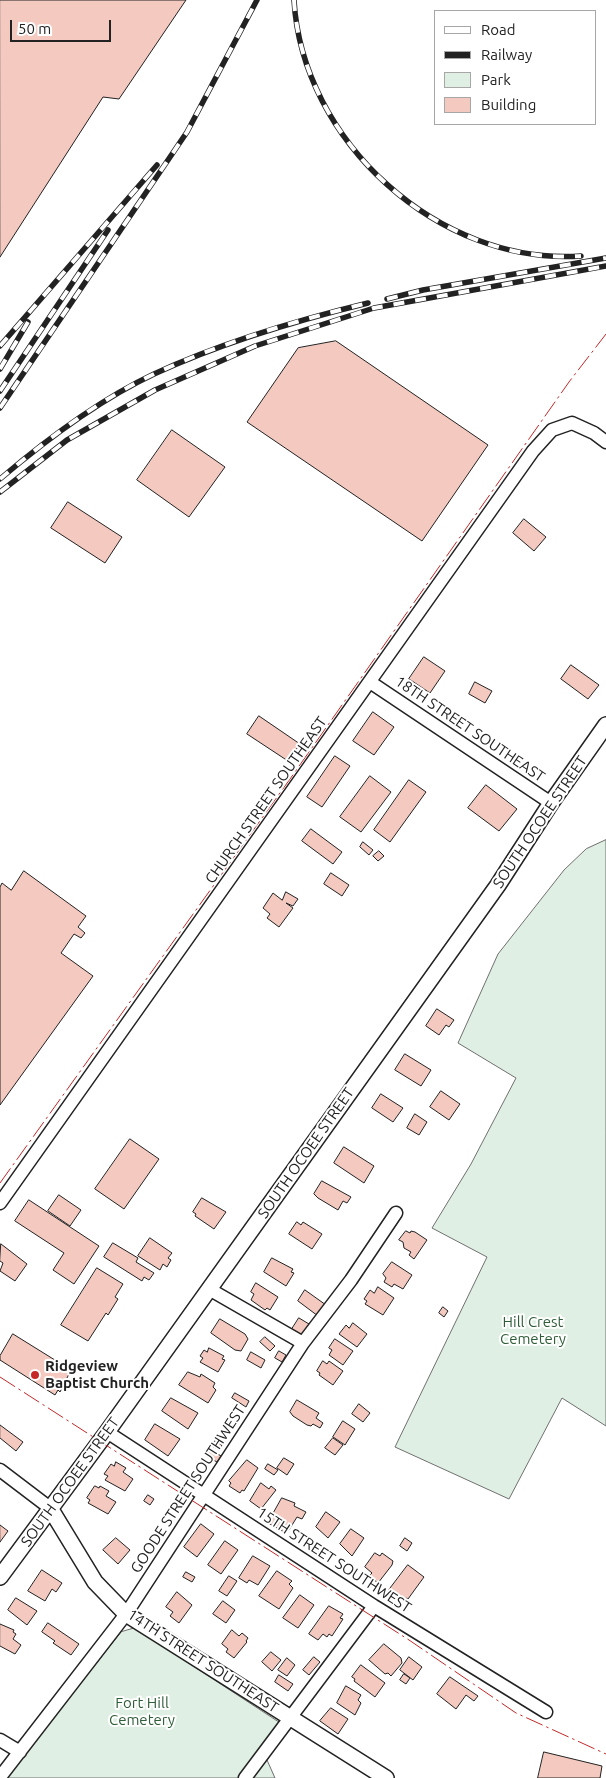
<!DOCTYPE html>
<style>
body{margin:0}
#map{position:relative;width:606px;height:1778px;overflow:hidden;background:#fff;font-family:Ubuntu,sans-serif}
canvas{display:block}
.legend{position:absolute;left:434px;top:10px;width:162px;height:115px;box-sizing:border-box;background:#fff;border:1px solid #a7a7a7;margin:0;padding:6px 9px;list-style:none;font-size:15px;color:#222}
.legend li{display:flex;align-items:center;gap:10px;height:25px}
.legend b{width:25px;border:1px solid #a7a7a7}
.scale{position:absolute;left:10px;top:20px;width:101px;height:22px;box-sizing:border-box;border:2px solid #222;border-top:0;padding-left:6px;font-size:15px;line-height:18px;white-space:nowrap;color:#222;-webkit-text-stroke:4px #fff;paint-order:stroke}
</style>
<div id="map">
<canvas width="606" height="1778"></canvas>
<ul class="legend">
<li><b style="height:6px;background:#fff"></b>Road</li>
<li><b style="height:6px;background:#222"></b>Railway</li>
<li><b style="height:14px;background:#e0efe3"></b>Park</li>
<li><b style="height:14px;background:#f3c9c0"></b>Building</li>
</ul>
<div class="scale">50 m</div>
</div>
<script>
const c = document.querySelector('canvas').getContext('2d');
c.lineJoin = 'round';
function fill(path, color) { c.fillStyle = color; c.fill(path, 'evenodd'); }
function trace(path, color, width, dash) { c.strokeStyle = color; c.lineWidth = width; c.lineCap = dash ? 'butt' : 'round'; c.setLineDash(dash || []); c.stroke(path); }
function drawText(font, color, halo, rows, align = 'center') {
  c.font = font + ' Ubuntu,sans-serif'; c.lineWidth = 4; c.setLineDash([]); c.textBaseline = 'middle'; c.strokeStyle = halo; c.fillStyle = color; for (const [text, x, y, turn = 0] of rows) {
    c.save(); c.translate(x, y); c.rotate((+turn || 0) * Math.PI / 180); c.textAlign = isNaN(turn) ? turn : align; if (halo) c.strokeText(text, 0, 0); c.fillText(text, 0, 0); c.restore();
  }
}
const green = new Path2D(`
 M606 840V1426L562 1398 509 1499 395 1447 487 1257 432 1228 471 1164 516 1078 458 1043 498 954 564 870 586 849Z
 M135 1628 288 1728 267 1760 275 1778H6L121 1632Z`);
fill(green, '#e0efe3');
trace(green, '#6f6f6f', 1);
const building = new Path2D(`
 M0 0H186L119 99 103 97 0 257Z
 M336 341 488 445 422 541 247 422 298 348Z
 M172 430 225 467 189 517 137 480Z
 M68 502 122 537 105 563 51 528Z
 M524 519 546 537 534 551 513 533Z
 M424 657 445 671 430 693 409 679Z
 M571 665 599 685 588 699 561 679Z
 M475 682 492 691 485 703 469 694Z
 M373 712 394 727 374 755 353 741Z
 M259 716 300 744 288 761 247 734Z
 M335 756 350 766 322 807 307 797Z
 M370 776 391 792 361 832 340 817Z
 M409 780 426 792 390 842 374 830Z
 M486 785 517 809 499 831 468 808Z
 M311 829 342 852 333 864 302 841Z
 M363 842 373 850 369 855 360 847Z
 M379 851 384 856 378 861 373 856Z
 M24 871 86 916 78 927 85 933 81 938 74 934 61 953 93 976 0 1105V887L2 883 11 890Z
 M331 873 349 885 342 896 324 884Z
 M286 892 298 899 293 906 286 903 293 908 279 927 267 918 270 914 263 908 273 893 282 900Z
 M437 1009 454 1020 449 1027 446 1025 439 1035 426 1026Z
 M405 1054 431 1070 421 1086 395 1070Z
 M441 1091 460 1104 449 1120 430 1107Z
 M381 1094 403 1108 393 1122 372 1108Z
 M415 1114 427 1122 419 1135 407 1128Z
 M130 1139 159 1159 124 1209 95 1189Z
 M344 1147 374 1166 364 1183 334 1163Z
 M322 1181 351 1197 347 1203 343 1201 338 1210 318 1198 314 1194Z
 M59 1195 81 1210 70 1226 48 1211Z
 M202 1198 226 1212 214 1229 195 1216 196 1214 193 1212Z
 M29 1200 99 1246 74 1284 53 1270 64 1253 15 1221Z
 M297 1222 301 1225 303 1222 322 1234 312 1249 289 1234Z
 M406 1231 410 1233 411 1231 415 1232 427 1240 414 1259 409 1255 411 1252 404 1248 403 1242 399 1240Z
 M150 1238 172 1253 168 1258 171 1260 167 1267 163 1264 160 1270 138 1256Z
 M113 1243 138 1258 136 1262 154 1273 149 1280 144 1277 142 1281 104 1257Z
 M1 1244 27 1264 15 1281 0 1271 3 1263 0 1261Z
 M272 1258 293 1269 291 1272 294 1273 286 1286 264 1272Z
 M392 1262 412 1275 403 1289 394 1284 392 1287 384 1282 386 1278 383 1274Z
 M97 1268 123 1284 115 1297 118 1299 108 1315 106 1313 88 1341 61 1325Z
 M256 1283 278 1297 270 1310 267 1308 265 1310 251 1300 254 1294 251 1292Z
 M378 1287 394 1298 383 1315 365 1304 367 1301 364 1299 370 1290 374 1293Z
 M305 1290 326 1305 318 1316 298 1301Z
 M443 1307 448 1311 444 1317 439 1313Z
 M299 1318 309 1324 302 1335 292 1329Z
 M220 1319 245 1334 248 1339 241 1351 235 1350 211 1333Z
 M353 1323 367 1334 357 1347 339 1334 346 1325 349 1328Z
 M13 1334 71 1370 60 1392 58 1390 55 1395 0 1360V1356Z
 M265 1337 275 1346 270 1351 260 1342Z
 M335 1339 353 1351 343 1365 329 1355 332 1350 329 1348Z
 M209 1348 224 1356 222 1359 225 1360 218 1372 200 1362 203 1358 200 1356 204 1350 207 1352Z
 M279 1351 286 1355 282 1362 275 1358Z
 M251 1352 265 1360 261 1368 247 1360Z
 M323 1361 327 1364 329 1361 343 1371 333 1385 319 1375 320 1373 317 1371Z
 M188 1372 200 1377 201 1374 215 1383 213 1387 216 1390 208 1403 179 1385Z
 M235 1393 249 1401 246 1407 232 1398Z
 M171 1398 198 1413 188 1429 162 1411Z
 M297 1400 319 1413 316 1418 323 1423 320 1428 313 1424 311 1426 307 1425 293 1416 290 1412Z
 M359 1404 370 1413 363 1422 352 1414Z
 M343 1421 355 1429 345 1445 333 1437Z
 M155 1424 180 1439 168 1456 145 1440Z
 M0 1425 23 1442 16 1451 0 1438Z
 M333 1438 343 1445 335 1455 325 1448Z
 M215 1441 222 1445 219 1450 212 1446Z
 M210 1449 221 1456 217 1462 206 1456Z
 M284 1458 294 1464 287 1475 277 1468Z
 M247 1460 258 1468 244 1491 242 1490 240 1493 229 1486 231 1483 229 1481Z
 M116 1462 126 1468 123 1472 133 1479 125 1491 105 1480 108 1476 104 1474 111 1464 114 1466Z
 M268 1464 278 1470 274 1475 265 1469Z
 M261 1483 269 1489 271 1486 276 1490 261 1509 250 1501Z
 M95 1486 99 1488 100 1486 109 1491 106 1496 116 1502 108 1514 88 1503 90 1500 87 1498Z
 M148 1495 154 1499 150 1505 144 1501Z
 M282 1498 295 1503 294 1506 306 1512 302 1519 297 1517 289 1530 286 1529 284 1532 268 1523Z
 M326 1512 340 1522 328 1538 316 1527Z
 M201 1524 214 1534 197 1557 184 1547Z
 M0 1525 8 1531 0 1542Z
 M351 1529 364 1538 352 1556 340 1544Z
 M116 1538 130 1550 118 1564 103 1550Z
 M405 1538 412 1543 407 1551 400 1546Z
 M225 1541 238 1550 221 1574 208 1565Z
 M375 1553 380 1556 382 1553 393 1561 392 1565 378 1583 369 1576 372 1573 365 1567Z
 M253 1556 270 1566 258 1585 249 1580 247 1583 239 1578Z
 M408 1565 424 1577 408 1599 406 1598 403 1601 389 1590Z
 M42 1570 62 1583 56 1592 52 1589 45 1601 28 1591Z
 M277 1571 292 1581 289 1584 293 1588 279 1609 259 1596Z
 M186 1572 195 1577 192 1582 183 1577Z
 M229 1576 237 1581 227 1596 219 1591Z
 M177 1592 192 1605 179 1623 170 1616 173 1612 166 1607Z
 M300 1595 314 1605 298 1628 283 1618Z
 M16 1598 37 1611 27 1625 8 1610Z
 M223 1601 235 1610 226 1623 213 1614Z
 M329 1606 343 1614 340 1618 343 1619 332 1636 329 1634 327 1637 323 1634 318 1640 309 1634Z
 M48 1623 79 1644 71 1655 53 1643 55 1641 42 1632Z
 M0 1624 14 1630 13 1632 16 1634 13 1639 21 1645 15 1654 0 1646Z
 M232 1630 239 1636 242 1633 248 1638 246 1641 247 1642 234 1658 226 1652 228 1649 222 1644Z
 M384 1644 401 1658 402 1663 391 1676 388 1673 385 1674 369 1660Z
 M271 1652 281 1660 272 1671 262 1662Z
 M314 1657 320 1662 309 1675 303 1670Z
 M409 1657 422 1667 413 1680 400 1670Z
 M287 1658 295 1665 287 1676 278 1670Z
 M361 1665 385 1683 375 1697 354 1681 355 1679 352 1677Z
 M404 1674 410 1678 406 1684 400 1680Z
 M279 1675 293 1684 288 1691 275 1682Z
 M450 1677 478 1696 474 1701 466 1695 456 1709 437 1694Z
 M346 1686 361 1695 358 1700 361 1703 355 1715 337 1703Z
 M331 1708 348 1719 338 1734 320 1721Z
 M544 1752 602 1766 600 1778H538Z`);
fill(building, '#f3c9c0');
trace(building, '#222', 1);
const minor = new Path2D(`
 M370 682 551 803
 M0 1203 533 451 552 430 572 423 594 433 606 442
 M209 1289 303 1343
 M107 1432 374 1606 546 1712
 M0 1470 50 1508
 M0 1740 20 1752
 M0 1777 126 1614 303 1343 351 1280 396 1213
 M245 1778 374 1606`);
const tertiary = new Path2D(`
 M50 1508 95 1582 126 1614 386 1778
 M0 1577 107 1432 498 885 551 803 606 725`);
trace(minor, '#222', 15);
trace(tertiary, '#222', 18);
trace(minor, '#fff', 12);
trace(tertiary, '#fff', 15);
const rail = new Path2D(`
 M294 0C302 141 439 266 581 256
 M387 299 423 290 606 258
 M0 346 157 165
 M0 369 28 322
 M0 391 108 230
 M0 408 187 132 257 0
 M0 479C47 439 99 400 154 374 223 342 294 321 368 303
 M0 492 67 440 155 390 255 346 374 308 606 266`);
trace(rail, '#222', 5.5);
trace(rail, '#fff', 4, [11]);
trace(new Path2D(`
 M0 1183 290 779 569 382 606 334
 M0 1377 409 1640 516 1713 606 1754`), '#c62828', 1, [18, 4, 2.5, 4]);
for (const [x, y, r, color] of [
 [35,1375,5,"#c62828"]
]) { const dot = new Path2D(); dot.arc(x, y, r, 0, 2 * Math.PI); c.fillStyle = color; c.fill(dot); trace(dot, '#fff', 2); }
drawText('15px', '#222', '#fff', [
 ["18TH STREET SOUTHEAST",470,729,34],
 ["CHURCH STREET SOUTHEAST",266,800,-55],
 ["SOUTH OCOEE STREET",540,822,-56],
 ["SOUTH OCOEE STREET",306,1153,-55],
 ["SOUTH OCOEE STREET",70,1482,-54],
 ["GOODE STREET SOUTHWEST",188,1489,-57],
 ["15TH STREET SOUTHWEST",334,1560,33],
 ["14TH STREET SOUTHEAST",203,1661,33]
]);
drawText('15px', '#2f5e38', '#fff', [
 ["Hill Crest",533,1322],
 ["Cemetery",533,1339],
 ["Fort Hill",142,1703],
 ["Cemetery",142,1720]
]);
drawText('bold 15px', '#222', '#fff', [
 ["Ridgeview",45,1366],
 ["Baptist Church",45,1383]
], 'left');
</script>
